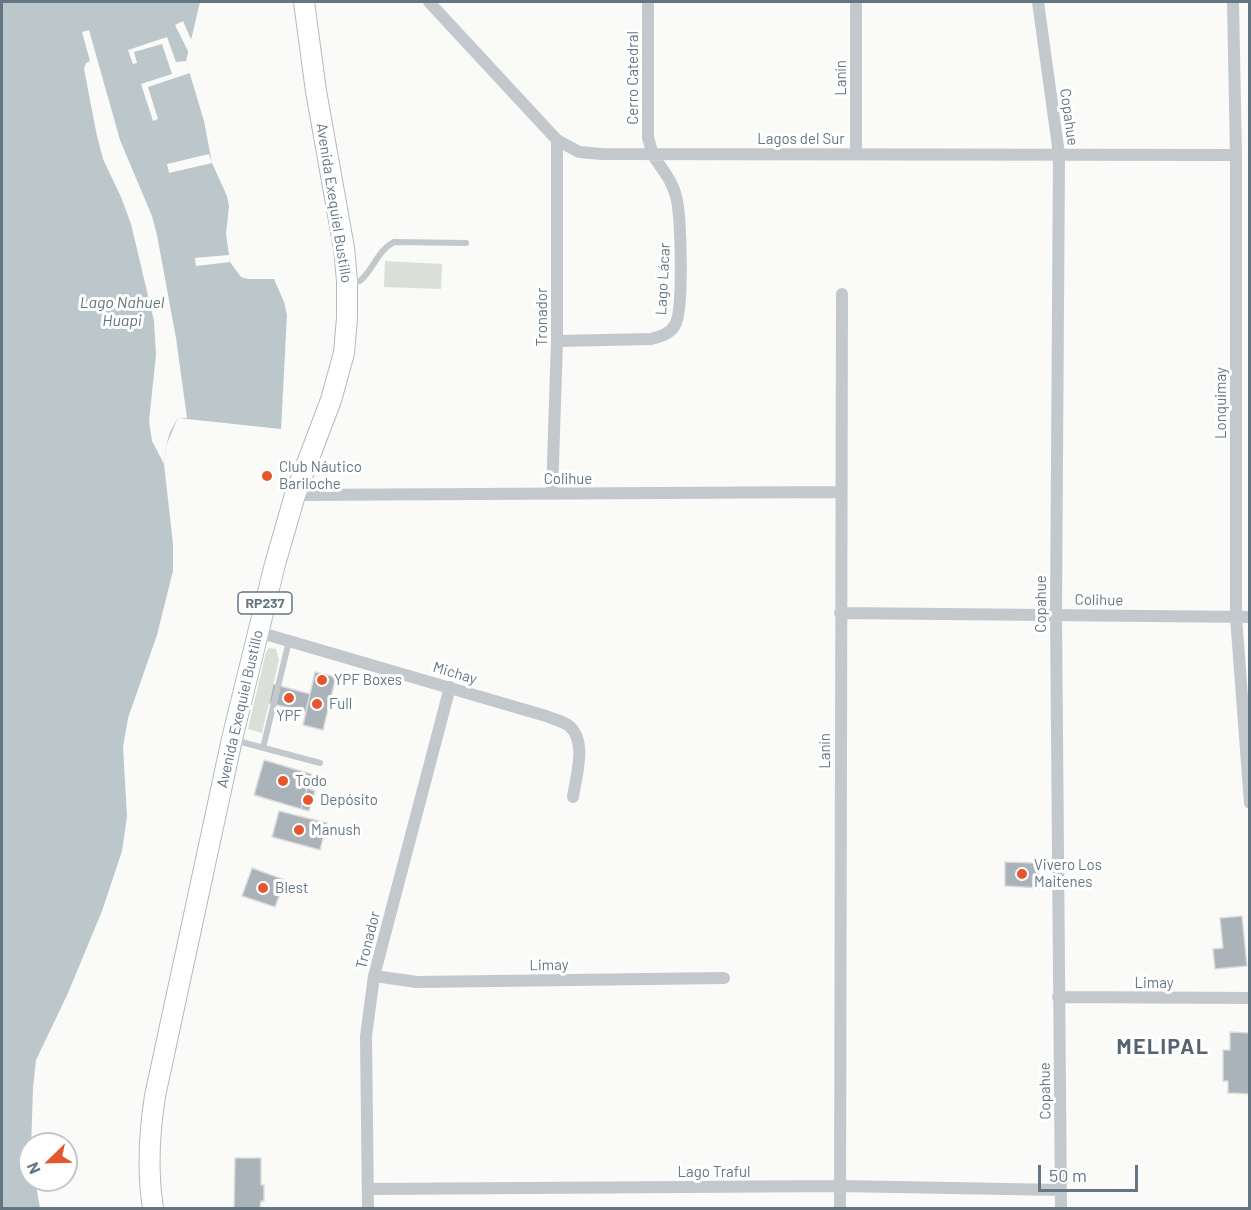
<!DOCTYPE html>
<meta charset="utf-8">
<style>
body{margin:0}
#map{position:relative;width:1251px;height:1210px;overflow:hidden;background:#fafaf8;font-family:Barlow,sans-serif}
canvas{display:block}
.frame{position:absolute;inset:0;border:3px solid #657683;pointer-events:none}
.north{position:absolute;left:18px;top:1132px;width:60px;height:60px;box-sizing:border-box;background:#fff;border:2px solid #c1c8cd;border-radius:50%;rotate:247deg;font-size:16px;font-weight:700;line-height:24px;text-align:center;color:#657683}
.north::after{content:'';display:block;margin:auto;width:21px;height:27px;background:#e4572e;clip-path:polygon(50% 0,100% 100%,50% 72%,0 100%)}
.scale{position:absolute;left:1038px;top:1165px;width:100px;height:27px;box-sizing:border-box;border:3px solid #657683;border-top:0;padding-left:8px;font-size:18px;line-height:21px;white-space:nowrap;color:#657683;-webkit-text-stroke:4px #fff;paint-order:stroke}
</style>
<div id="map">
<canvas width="1251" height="1210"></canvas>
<div class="frame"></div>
<div class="north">N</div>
<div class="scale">50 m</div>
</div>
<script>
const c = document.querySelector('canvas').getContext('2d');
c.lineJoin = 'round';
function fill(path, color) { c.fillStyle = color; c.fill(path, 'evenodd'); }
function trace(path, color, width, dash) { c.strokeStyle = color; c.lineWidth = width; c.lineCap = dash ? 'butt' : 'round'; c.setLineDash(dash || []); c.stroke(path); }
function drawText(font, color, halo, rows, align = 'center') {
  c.font = font + ' Barlow,sans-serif'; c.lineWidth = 6; c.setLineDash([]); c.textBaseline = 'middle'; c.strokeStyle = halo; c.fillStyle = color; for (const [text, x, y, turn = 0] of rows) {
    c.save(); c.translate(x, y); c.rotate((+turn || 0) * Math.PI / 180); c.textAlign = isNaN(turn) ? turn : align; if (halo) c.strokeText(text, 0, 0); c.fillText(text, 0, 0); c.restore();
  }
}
fill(new Path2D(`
 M385 261 442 264 441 289 384 287Z
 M269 648 276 649 279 660 262 733 248 729 266 652Z`), '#dadfd7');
fill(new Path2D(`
 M2 2H200L186 61 204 121 212 163 227 196 229 206 226 234 230 262 241 277 248 279H274L284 302 287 315 281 429 178 418 166 446 164 464 173 544V571L157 635 128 718 123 747 127 817 122 851 102 911 68 993 36 1060 33 1088 30 1180H35L40 1208H2Z`), '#bbc7cb');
fill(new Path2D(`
 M183 21 193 44 190 55 175 25Z
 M89 30 120 140 152 216 157 235 176 338 187 418H178L170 432 166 446 164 464 152 441 149 421 156 355 154 321 131 224 121 197 103 159 97 136 84 69 86 63 90 61 82 32Z
 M167 37 176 62 186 61 190 73 148 87 158 119 153 121 141 84 172 74 162 44 134 52 137 63 133 64 128 50Z
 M209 154 212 163 169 173 167 164Z
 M229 255 230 262 196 266 195 258Z`), '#fafaf8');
const building = new Path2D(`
 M315 672 336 677 323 730 303 725Z
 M273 684 310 694 306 712 269 703Z
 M264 760 311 774 301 809 254 795Z
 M307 788 315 791 309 811 301 809Z
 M279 811 327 823 320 850 272 837Z
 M1005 862 1038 863 1040 888 1005 886Z
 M252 868 285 880 275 907 242 896Z
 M1242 916 1247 966 1215 969 1213 949 1223 948 1220 918Z
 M1230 1032 1250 1033V1094L1228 1093V1081H1223V1050H1230Z
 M235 1158H261V1185H264V1201H261L260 1208H234Z`);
fill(building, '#aab3b9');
trace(building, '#dcdcda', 1.5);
const primary = new Path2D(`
 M153 1208C147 1170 149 1134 155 1096L232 739 275 564 295 495 331 400 344 353 347 318V281L344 248 316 91 304 2`);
trace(primary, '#b5babe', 22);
trace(new Path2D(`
 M351 281H360C374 269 377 251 394 242L466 243
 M234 740 320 763
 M263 748 289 641`), '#c3c8cc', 6);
trace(new Path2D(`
 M429 2 557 140 579 152 602 154 1236 155
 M856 2V154
 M1038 2 1059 154 1056 614 1061 1208
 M1233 2 1236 155V617L1250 803
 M557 341 651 339C660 337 670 334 675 325 684 310 681 215 676 196 671 178 662 170 653 155 651 150 650 143 648 138V2
 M552 494 557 341V140
 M295 495 841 492
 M840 613 1250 617
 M258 632 546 716C553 719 562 721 568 725 588 740 576 776 573 797
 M374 976 417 982 724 978
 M1058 997 1250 998
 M368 1189 840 1186 1061 1190
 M368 1208 366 1036 374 976 450 687
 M840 1208 842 294`), '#c3c8cc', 12);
trace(primary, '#fff', 20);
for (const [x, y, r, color] of [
 [267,476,6,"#e4572e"],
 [322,680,6,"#e4572e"],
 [289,698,6,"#e4572e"],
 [317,704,6,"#e4572e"],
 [283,781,6,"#e4572e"],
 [308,800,6,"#e4572e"],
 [299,830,6,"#e4572e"],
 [1022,874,6,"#e4572e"],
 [263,888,6,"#e4572e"]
]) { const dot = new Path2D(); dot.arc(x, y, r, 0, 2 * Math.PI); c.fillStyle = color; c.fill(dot); trace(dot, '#fff', 2); }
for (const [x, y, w] of [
 [265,603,54]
]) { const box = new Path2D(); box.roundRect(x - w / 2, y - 11, w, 22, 4.5); c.fillStyle = '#fff'; c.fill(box); trace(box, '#657683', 1.5); }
drawText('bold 14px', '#657683', null, [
 ["RP237",265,603]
]);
drawText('15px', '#657683', '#fff', [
 ["Cerro Catedral",633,78,-90],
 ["Lanín",841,78,-90],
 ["Copahue",1069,117,82],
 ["Lagos del Sur",801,139],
 ["Avenida Exequiel Bustillo",334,203,81],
 ["Lago Lácar",663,279,-87],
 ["Tronador",542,317,-90],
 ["Lonquimay",1221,403,-90],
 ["Colihue",568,479],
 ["Colihue",1099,600,1],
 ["Copahue",1041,604,-90],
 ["Michay",455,673,17],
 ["Avenida Exequiel Bustillo",240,709,-77],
 ["Lanín",825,751,-90],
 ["Tronador",368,940,-76],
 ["Limay",549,965,-1],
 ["Limay",1154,983],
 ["Copahue",1045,1091,-91],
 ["Lago Traful",714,1172]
]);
drawText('15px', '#657683', '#fff', [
 ["Club Náutico",279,467],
 ["Bariloche",279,484],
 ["YPF Boxes",334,680],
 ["Full",329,704],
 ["YPF",289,716,"center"],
 ["Todo",295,781],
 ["Depósito",320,800],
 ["Manush",311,830],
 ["Vivero Los",1034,865],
 ["Maitenes",1034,882],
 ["Blest",275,888]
], 'left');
drawText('italic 16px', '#60757c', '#fff', [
 ["Lago Nahuel",122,303],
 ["Huapi",122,321]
]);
c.letterSpacing = '1.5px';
drawText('bold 21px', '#57646e', '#fff', [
 ["MELIPAL",1163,1047]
]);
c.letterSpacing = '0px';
</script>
